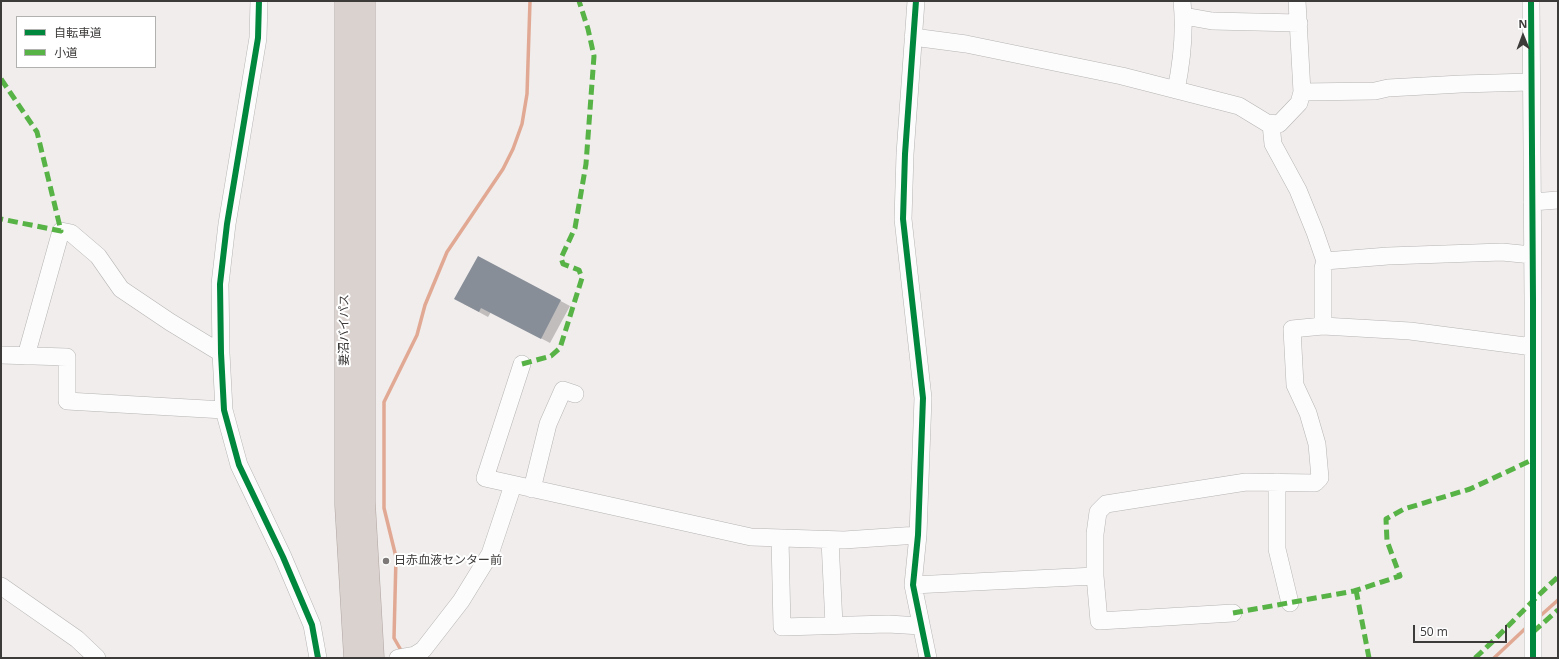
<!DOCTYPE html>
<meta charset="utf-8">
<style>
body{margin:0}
#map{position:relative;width:1559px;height:659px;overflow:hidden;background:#f0edec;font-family:"Open Sans","Noto Sans JP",sans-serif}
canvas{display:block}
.frame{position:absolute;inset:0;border:2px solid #3d3b3a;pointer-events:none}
.legend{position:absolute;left:16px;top:16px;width:140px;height:52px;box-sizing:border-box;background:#fff;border:1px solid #b1b1b0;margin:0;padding:5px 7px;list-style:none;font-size:12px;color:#3d3b3a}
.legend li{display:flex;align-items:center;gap:8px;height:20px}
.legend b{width:20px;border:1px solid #b1b1b0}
.north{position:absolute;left:1503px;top:16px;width:40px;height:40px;-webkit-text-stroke:3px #fff;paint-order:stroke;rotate:359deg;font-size:11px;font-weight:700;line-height:16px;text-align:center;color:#3d3b3a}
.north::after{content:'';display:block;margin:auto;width:14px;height:18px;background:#3d3b3a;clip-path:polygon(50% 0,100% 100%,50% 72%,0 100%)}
.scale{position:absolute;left:1413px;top:625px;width:94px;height:18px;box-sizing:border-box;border:2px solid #3d3b3a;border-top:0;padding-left:5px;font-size:12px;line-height:14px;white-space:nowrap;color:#3d3b3a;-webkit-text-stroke:3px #fff;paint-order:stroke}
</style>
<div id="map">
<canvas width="1559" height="659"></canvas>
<div class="frame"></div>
<ul class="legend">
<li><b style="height:5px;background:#00873e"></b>自転車道</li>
<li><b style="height:5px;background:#57b346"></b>小道</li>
</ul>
<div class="north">N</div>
<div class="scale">50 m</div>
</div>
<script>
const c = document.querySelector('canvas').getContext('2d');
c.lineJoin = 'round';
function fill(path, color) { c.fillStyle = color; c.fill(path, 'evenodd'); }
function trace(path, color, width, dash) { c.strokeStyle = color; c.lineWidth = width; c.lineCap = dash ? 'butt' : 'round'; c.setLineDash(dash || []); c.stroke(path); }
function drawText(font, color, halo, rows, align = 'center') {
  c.font = font + ' "Open Sans","Noto Sans JP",sans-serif'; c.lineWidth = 4; c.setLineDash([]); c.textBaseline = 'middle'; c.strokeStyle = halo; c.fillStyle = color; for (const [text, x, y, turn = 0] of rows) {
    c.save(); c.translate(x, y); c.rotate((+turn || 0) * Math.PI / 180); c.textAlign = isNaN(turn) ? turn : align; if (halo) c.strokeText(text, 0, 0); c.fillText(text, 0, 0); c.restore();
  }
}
fill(new Path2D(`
 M478 257 570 306 550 343 491 312 488 317 464 304Z`), '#0003');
trace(new Path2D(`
 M1539 617 1558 600
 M402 652 394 638 396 557 384 508V402L417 335 425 305 447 252 503 169 513 149 522 124 527 94 530 1
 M1494 658 1528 626`), '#e1a993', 3.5);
fill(new Path2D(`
 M478 256 561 300 541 339 481 308 479 312 454 299Z`), '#888e98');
const minor = new Path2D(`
 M259 1 258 38 227 224 220 284 221 353 224 410 239 465 283 557 312 625 318 658
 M916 1 905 154 903 219 923 398 918 535 913 585 928 658
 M1531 1 1533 299V658
 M1184 16 1212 21 1299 23
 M913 37 966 44 1122 76 1239 106 1267 123 1279 124 1299 103 1302 92 1297 1
 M1176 90C1182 61 1185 30 1182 1
 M1302 92 1375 91 1388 88 1461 84 1530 82
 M1532 202 1558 200
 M1325 261 1388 256 1502 252 1532 255
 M1323 326 1410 331 1533 347
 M1 355 67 357V401L224 410
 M26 356 61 231 71 233 98 256 121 289 170 322 221 353
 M522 364 485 478 751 537 844 540 918 535
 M1277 482V549L1290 603
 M532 489 548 424 563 390 575 394
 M780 538 782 627 888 624 921 626
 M830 540 834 625
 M1095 576V534L1098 512 1106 504 1246 482 1315 483 1320 478 1317 444 1308 413 1295 385 1292 329 1323 326V268L1325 261 1315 232 1298 190 1273 144 1271 124
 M913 585 1095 576 1099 621 1233 613
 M1 586 77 639 97 658
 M398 658 415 655 423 650 461 601 490 554 513 485`);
const highway = new Path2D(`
 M346 1V505L355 658
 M364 1V502L373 658`);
trace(minor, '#b6b4b3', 18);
trace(highway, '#afa4a0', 23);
trace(minor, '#fdfcfc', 17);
trace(highway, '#dad2ce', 22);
trace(new Path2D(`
 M1 79 37 132 61 231 1 219
 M522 364 551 356 560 348 582 278 579 270 563 264 561 258 575 228 586 164 594 56 588 29 579 1
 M1356 590 1369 658
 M1233 613 1354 591 1400 576 1387 541 1386 519 1404 509 1470 489 1532 460
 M1533 632 1558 610
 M1475 658C1504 632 1529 603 1558 577`), '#57b346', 5, [10, 5]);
trace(new Path2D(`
 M259 1 258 38 227 224 220 284 221 353 224 410 239 465 283 557 312 625 318 658
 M916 1 905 154 903 219 923 398 918 535 913 585 928 658
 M1531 1 1533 299V658`), '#00873e', 6);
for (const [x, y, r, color] of [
 [386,561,4,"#7c7978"]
]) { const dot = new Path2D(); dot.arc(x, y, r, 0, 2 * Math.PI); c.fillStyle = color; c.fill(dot); trace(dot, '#fff', 1.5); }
drawText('12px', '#3d3b3a', '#fff', [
 ["妻沼バイパス",345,330,-90]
]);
drawText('12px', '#3d3b3a', '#fff', [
 ["日赤血液センター前",394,561]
], 'left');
</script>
